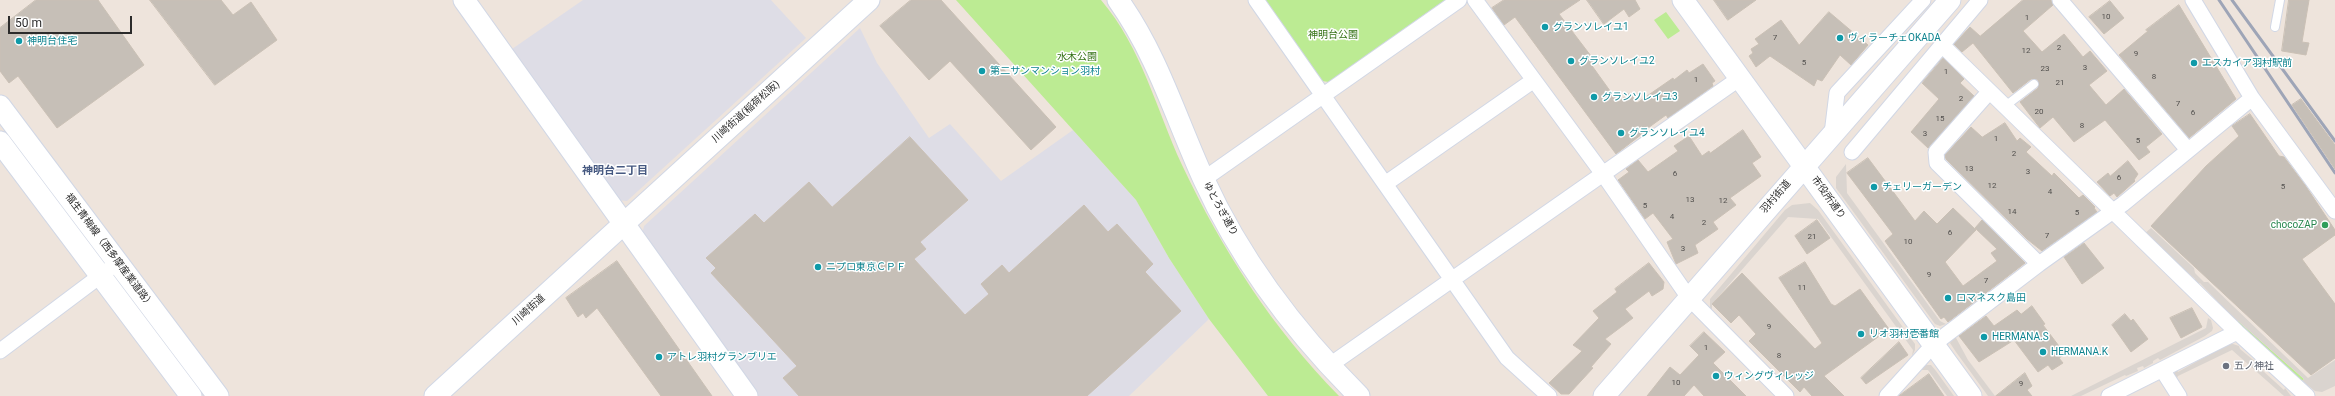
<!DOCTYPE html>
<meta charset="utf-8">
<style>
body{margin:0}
#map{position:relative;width:2335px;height:396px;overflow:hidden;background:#eee4dc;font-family:Roboto,sans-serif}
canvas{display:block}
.scale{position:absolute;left:8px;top:16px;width:124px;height:18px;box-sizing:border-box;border:2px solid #2b2b2b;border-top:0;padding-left:5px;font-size:12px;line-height:14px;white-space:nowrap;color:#2b2b2b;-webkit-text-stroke:3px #fff;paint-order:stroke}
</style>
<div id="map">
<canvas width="2335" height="396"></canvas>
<div class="scale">50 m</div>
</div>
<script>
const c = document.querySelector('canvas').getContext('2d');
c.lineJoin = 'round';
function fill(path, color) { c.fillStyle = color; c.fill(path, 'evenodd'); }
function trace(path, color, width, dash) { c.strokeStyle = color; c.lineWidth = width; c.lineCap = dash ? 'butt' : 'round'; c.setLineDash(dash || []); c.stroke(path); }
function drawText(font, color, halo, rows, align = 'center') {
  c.font = font + ' Roboto,"Noto Sans JP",sans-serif'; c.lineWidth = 3; c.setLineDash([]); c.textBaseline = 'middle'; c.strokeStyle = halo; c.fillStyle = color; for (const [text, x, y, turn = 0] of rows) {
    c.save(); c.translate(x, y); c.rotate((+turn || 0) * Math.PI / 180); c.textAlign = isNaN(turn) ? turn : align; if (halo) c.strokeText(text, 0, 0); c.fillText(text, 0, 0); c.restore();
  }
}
fill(new Path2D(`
 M583 0H771L806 38 627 201 617 200 512 49Z
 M860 28 877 63 929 138 950 124 1001 181 1073 130 1136 200 1169 258 1209 319 1129 396H756L642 235 644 226Z`), '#dedde6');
fill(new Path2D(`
 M956 0H1101C1142 48 1156 109 1182 165 1222 250 1273 329 1339 396H1268L1209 319 1169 258 1136 200Z
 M1264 0H1445L1329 82 1322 81Z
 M1666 12 1680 31 1668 39 1654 20Z
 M2238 321 2304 379 2302 381 2236 323Z`), '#bceb93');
fill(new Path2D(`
 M1846 164 1847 193 1940 321 1946 324 1940 326 1935 324 1836 188V177Z
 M1810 203 1818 210 1915 344V350L1912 356 1913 350 1818 219 1788 217 1712 304V310L1710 308V299L1785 210 1792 205Z
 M2151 228 2194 268 2195 273 2204 282H2208L2308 378 2335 360V386L2322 392 2315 391 2302 381 2304 379 2238 321 2236 323 2217 305 2218 302 2200 283 2197 285 2193 282 2195 279 2179 265 2177 267 2144 234Z
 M2208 318 2211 320 2213 328 2212 331 2205 336 2160 360 2158 358 2153 361V363L2144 368 2143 366 2137 368 2138 371 2126 376 2125 375 2081 396H2071L2206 328Z
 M1955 336 1968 360 1995 396H1988L1956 352 1950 343Z
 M2230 343 2239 346 2240 349 2264 369 2263 371 2284 390 2285 388 2291 396H2284L2232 350 2178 376 2176 380 2172 375 2177 370 2178 372Z
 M1926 365H1931L1936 371 1954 396H1947L1928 370H1920Z`), '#dad4cf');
const building = new Path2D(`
 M36 0H98L144 65 57 128 18 76 9 83 0 71V28Z
 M150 0H221L233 15 251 2 277 40 215 85Z
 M911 0H941L1056 127 1031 150 950 61 929 80 880 26Z
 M1504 0H1580L1559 14 1594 60 1590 63 1618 102 1630 93 1637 103 1673 78 1674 80 1687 70 1689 73 1703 64 1715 81 1712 83 1713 86 1668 118 1666 115 1641 133 1642 134 1616 154 1515 17 1504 25 1492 8Z
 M1587 0H1635L1640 9 1629 17 1624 9 1604 24Z
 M1714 0H1756L1728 20Z
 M2023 0H2051L2053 5 2023 31 2042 52 2064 34 2083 57 2090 51 2107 71 2089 85 2106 105 2124 89 2162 134 2146 147 2150 152 2139 160 2105 120 2074 142 2053 117 2040 128 2020 102 2038 88V80L2031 79 2013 93 1973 43 1962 52 1954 44 1970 27 1980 36Z
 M2289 0H2309L2302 42 2309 43 2306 55 2282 51Z
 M2110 1 2124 18 2104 34 2089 17Z
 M2179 5 2236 99 2189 138 2119 55 2148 31 2146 30Z
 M1829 12 1868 45 1851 65 1840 55 1822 81 1817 79 1814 86 1770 56 1756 67 1749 56 1753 53 1751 49 1759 44 1755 39 1781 20 1799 45Z
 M1943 58 1964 79 1960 83 1974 96 1928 148 1911 132 1939 99 1922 83Z
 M2301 99 2335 145V169L2292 105Z
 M2250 114 2279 156 2284 157 2305 185 2335 230V235L2302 259 2335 304V358L2311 375 2151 226 2206 166 2239 136 2232 126Z
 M2005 123 2017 141 2020 138 2031 147 2026 152 2052 176 2054 173 2079 198 2083 195 2095 207 2094 208 2097 212 2042 251 2027 239 1946 159 1945 155 1971 127 1982 137Z
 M1743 130 1761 157 1752 163 1761 176 1730 198 1736 205 1713 222 1718 229 1695 245 1698 253 1676 264 1667 242 1673 239 1653 213 1645 219 1618 180 1629 172 1626 169 1638 160 1648 172 1678 151 1674 146 1689 136 1702 156 1709 151 1710 153Z
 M910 137 968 200 920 242 926 249 914 259 965 315 989 294 981 284 1002 265 1009 273 1084 205 1108 232 1117 224 1153 264 1145 272 1181 311 1087 396H799L783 378 797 366 711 273 716 268 706 258 755 214 764 223 809 182 832 207Z
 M1868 158 1915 221 1924 211 1937 224 1953 208 1976 230 1945 262 1963 286 1997 261 1991 253 1997 249 1975 228 1982 220 2025 263 1948 322 1944 317 1941 319 1885 241 1893 234 1847 173Z
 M2128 161 2138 174 2134 180 2135 181 2117 197 2114 193 2110 196 2097 182 2108 173 2110 176Z
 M1817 220 1830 238 1807 254 1795 236Z
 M2084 243 2104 268 2082 284 2064 257Z
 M617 261 712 396H661L597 308 586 318 583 313 578 317 566 298Z
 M1805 262 1831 304 1835 306 1860 289 1889 329 1824 376 1844 396H1812L1804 387 1800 392 1749 341 1756 334 1739 315 1731 323 1712 304 1742 273 1815 349 1822 343 1779 278Z
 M1649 263 1664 282 1663 289 1652 296 1649 291 1625 309 1633 318 1605 339 1611 344 1591 367 1593 368 1569 394H1561L1549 383 1582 351 1573 345 1599 318 1593 311 1617 292 1615 289Z
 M2032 306 2045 324 2043 325 2065 354 2059 358 2063 363 2052 370 2048 365 2038 372 2014 340 1979 362 1959 336 1986 316 1994 326 2017 310 2021 314Z
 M2192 308 2202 327 2181 338 2170 318Z
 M2125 314 2131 321 2133 319 2148 339 2131 352 2112 325Z
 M1704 332 1725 352 1713 363 1746 396H1704L1694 385 1684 396H1647L1670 367 1680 375 1699 355 1690 346Z
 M1899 342 1908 355 1866 384 1861 378Z
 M2025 373 2032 386 2027 390 2032 396H1996Z
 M1929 374 1944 396H1899Z`);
fill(building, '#c6bfb7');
trace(building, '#cac0b5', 1);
const lane = new Path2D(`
 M2275 27 2280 0
 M2004 107 2034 84`);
const street = new Path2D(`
 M1256 0 1507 358 1549 396
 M1475 0 1603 174 1689 298 1786 396
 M2060 0 2188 150
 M2193 0 2252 98 2335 211
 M1942 45 2237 332 2307 396
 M1989 92 1936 152 1937 163 2039 264
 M1832 134 1837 93 1923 0
 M1852 152 1980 0
 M1204 179 1459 0
 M1385 184 1534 80
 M0 351 108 270
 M1330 365 1740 78
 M2163 371 2179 396
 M1887 396 1934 344 2039 264 2123 204 2252 98
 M2109 396 2237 332`);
const secondary = new Path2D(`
 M464 0 747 396
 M1118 0C1158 56 1176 119 1204 180 1241 261 1297 334 1359 396
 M1683 0 1971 396
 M0 106 218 396
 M0 142 191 396
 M435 396 869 0
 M1604 396 1950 0`);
trace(lane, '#d1d7e5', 10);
trace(street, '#d1d7e5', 17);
trace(secondary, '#d1d7e5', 23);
trace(lane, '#fff', 8);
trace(street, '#fff', 15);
trace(secondary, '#fff', 21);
trace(new Path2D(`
 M2219 0 2335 173
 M2232 0 2335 141`), '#9ea5b7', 3);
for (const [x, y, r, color] of [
 [1545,27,4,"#0f9aa8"],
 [1840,38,4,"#0f9aa8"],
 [19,41,4,"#0f9aa8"],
 [1571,61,4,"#0f9aa8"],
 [2194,63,4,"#0f9aa8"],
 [982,71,4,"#0f9aa8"],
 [1594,97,4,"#0f9aa8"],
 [1621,133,4,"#0f9aa8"],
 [1874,187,4,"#0f9aa8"],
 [2325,225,4,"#2e9e5b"],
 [818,267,4,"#0f9aa8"],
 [1948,298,4,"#0f9aa8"],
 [1861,334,4,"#0f9aa8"],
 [1984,337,4,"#0f9aa8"],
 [2043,352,4,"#0f9aa8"],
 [659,357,4,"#0f9aa8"],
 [2226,366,4,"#6b7280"],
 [1716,376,4,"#0f9aa8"]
]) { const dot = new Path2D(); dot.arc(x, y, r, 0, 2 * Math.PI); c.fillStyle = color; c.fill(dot); trace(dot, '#fff', 1.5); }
drawText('8px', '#52504e', null, [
 ["10",2106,17],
 ["1",2027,18],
 ["7",1775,38],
 ["2",2059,48],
 ["12",2026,51],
 ["9",2136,54],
 ["5",1804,63],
 ["3",2085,68],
 ["23",2045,69],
 ["1",1946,72],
 ["8",2154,77],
 ["1",1696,80],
 ["21",2060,83],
 ["2",1961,99],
 ["7",2178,104],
 ["20",2039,112],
 ["6",2193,113],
 ["15",1940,119],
 ["8",2082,126],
 ["3",1925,134],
 ["1",1996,139],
 ["5",2138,141],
 ["2",2014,154],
 ["13",1969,169],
 ["3",2028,172],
 ["6",1675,174],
 ["6",2119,178],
 ["12",1992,186],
 ["5",2283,187],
 ["4",2050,192],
 ["13",1690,200],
 ["12",1723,201],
 ["5",1645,206],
 ["14",2012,212],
 ["5",2077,213],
 ["4",1672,217],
 ["2",1704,223],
 ["6",1950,233],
 ["7",2047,236],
 ["21",1812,237],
 ["10",1908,242],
 ["3",1683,249],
 ["9",1929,275],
 ["7",1986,281],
 ["11",1802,288],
 ["9",1769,327],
 ["1",1706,348],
 ["8",1779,356],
 ["10",1676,383],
 ["9",2021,384]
]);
drawText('10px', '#0d838f', '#fff', [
 ["グランソレイユ1",1553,27],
 ["ヴィラーチェOKADA",1848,38],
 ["神明台住宅",27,41],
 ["グランソレイユ2",1579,61],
 ["エスカイア羽村駅前",2202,63],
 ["第二サンマンション羽村",990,71],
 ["グランソレイユ3",1602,97],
 ["グランソレイユ4",1629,133],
 ["チェリーガーデン",1882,187],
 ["ニプロ東京ＣＰＦ",826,267],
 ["ロマネスク島田",1956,298],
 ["リオ羽村壱番館",1869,334],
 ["HERMANA.S",1992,337],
 ["HERMANA.K",2051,352],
 ["アトレ羽村グランブリエ",667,357],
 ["ウィングヴィレッジ",1724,376]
], 'left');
drawText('10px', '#337113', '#fff', [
 ["神明台公園",1333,35],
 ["水木公園",1077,57]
]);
drawText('10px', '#2b2b2b', '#fff', [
 ["川崎街道(稲荷松阪)",746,112,-42],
 ["羽村街道",1776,197,-49],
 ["市役所通り",1828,198,54],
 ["ゆとろぎ通り",1220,209,61],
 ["福生青梅線（西多摩産業道路）",109,251,53],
 ["川崎街道",529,310,-42]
]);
drawText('10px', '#27864d', '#fff', [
 ["chocoZAP",2317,225]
], 'right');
drawText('10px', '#5b616d', '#fff', [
 ["五ノ神社",2234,366]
], 'left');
drawText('bold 11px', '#465981', '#fff', [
 ["神明台二丁目",615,171]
]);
</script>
